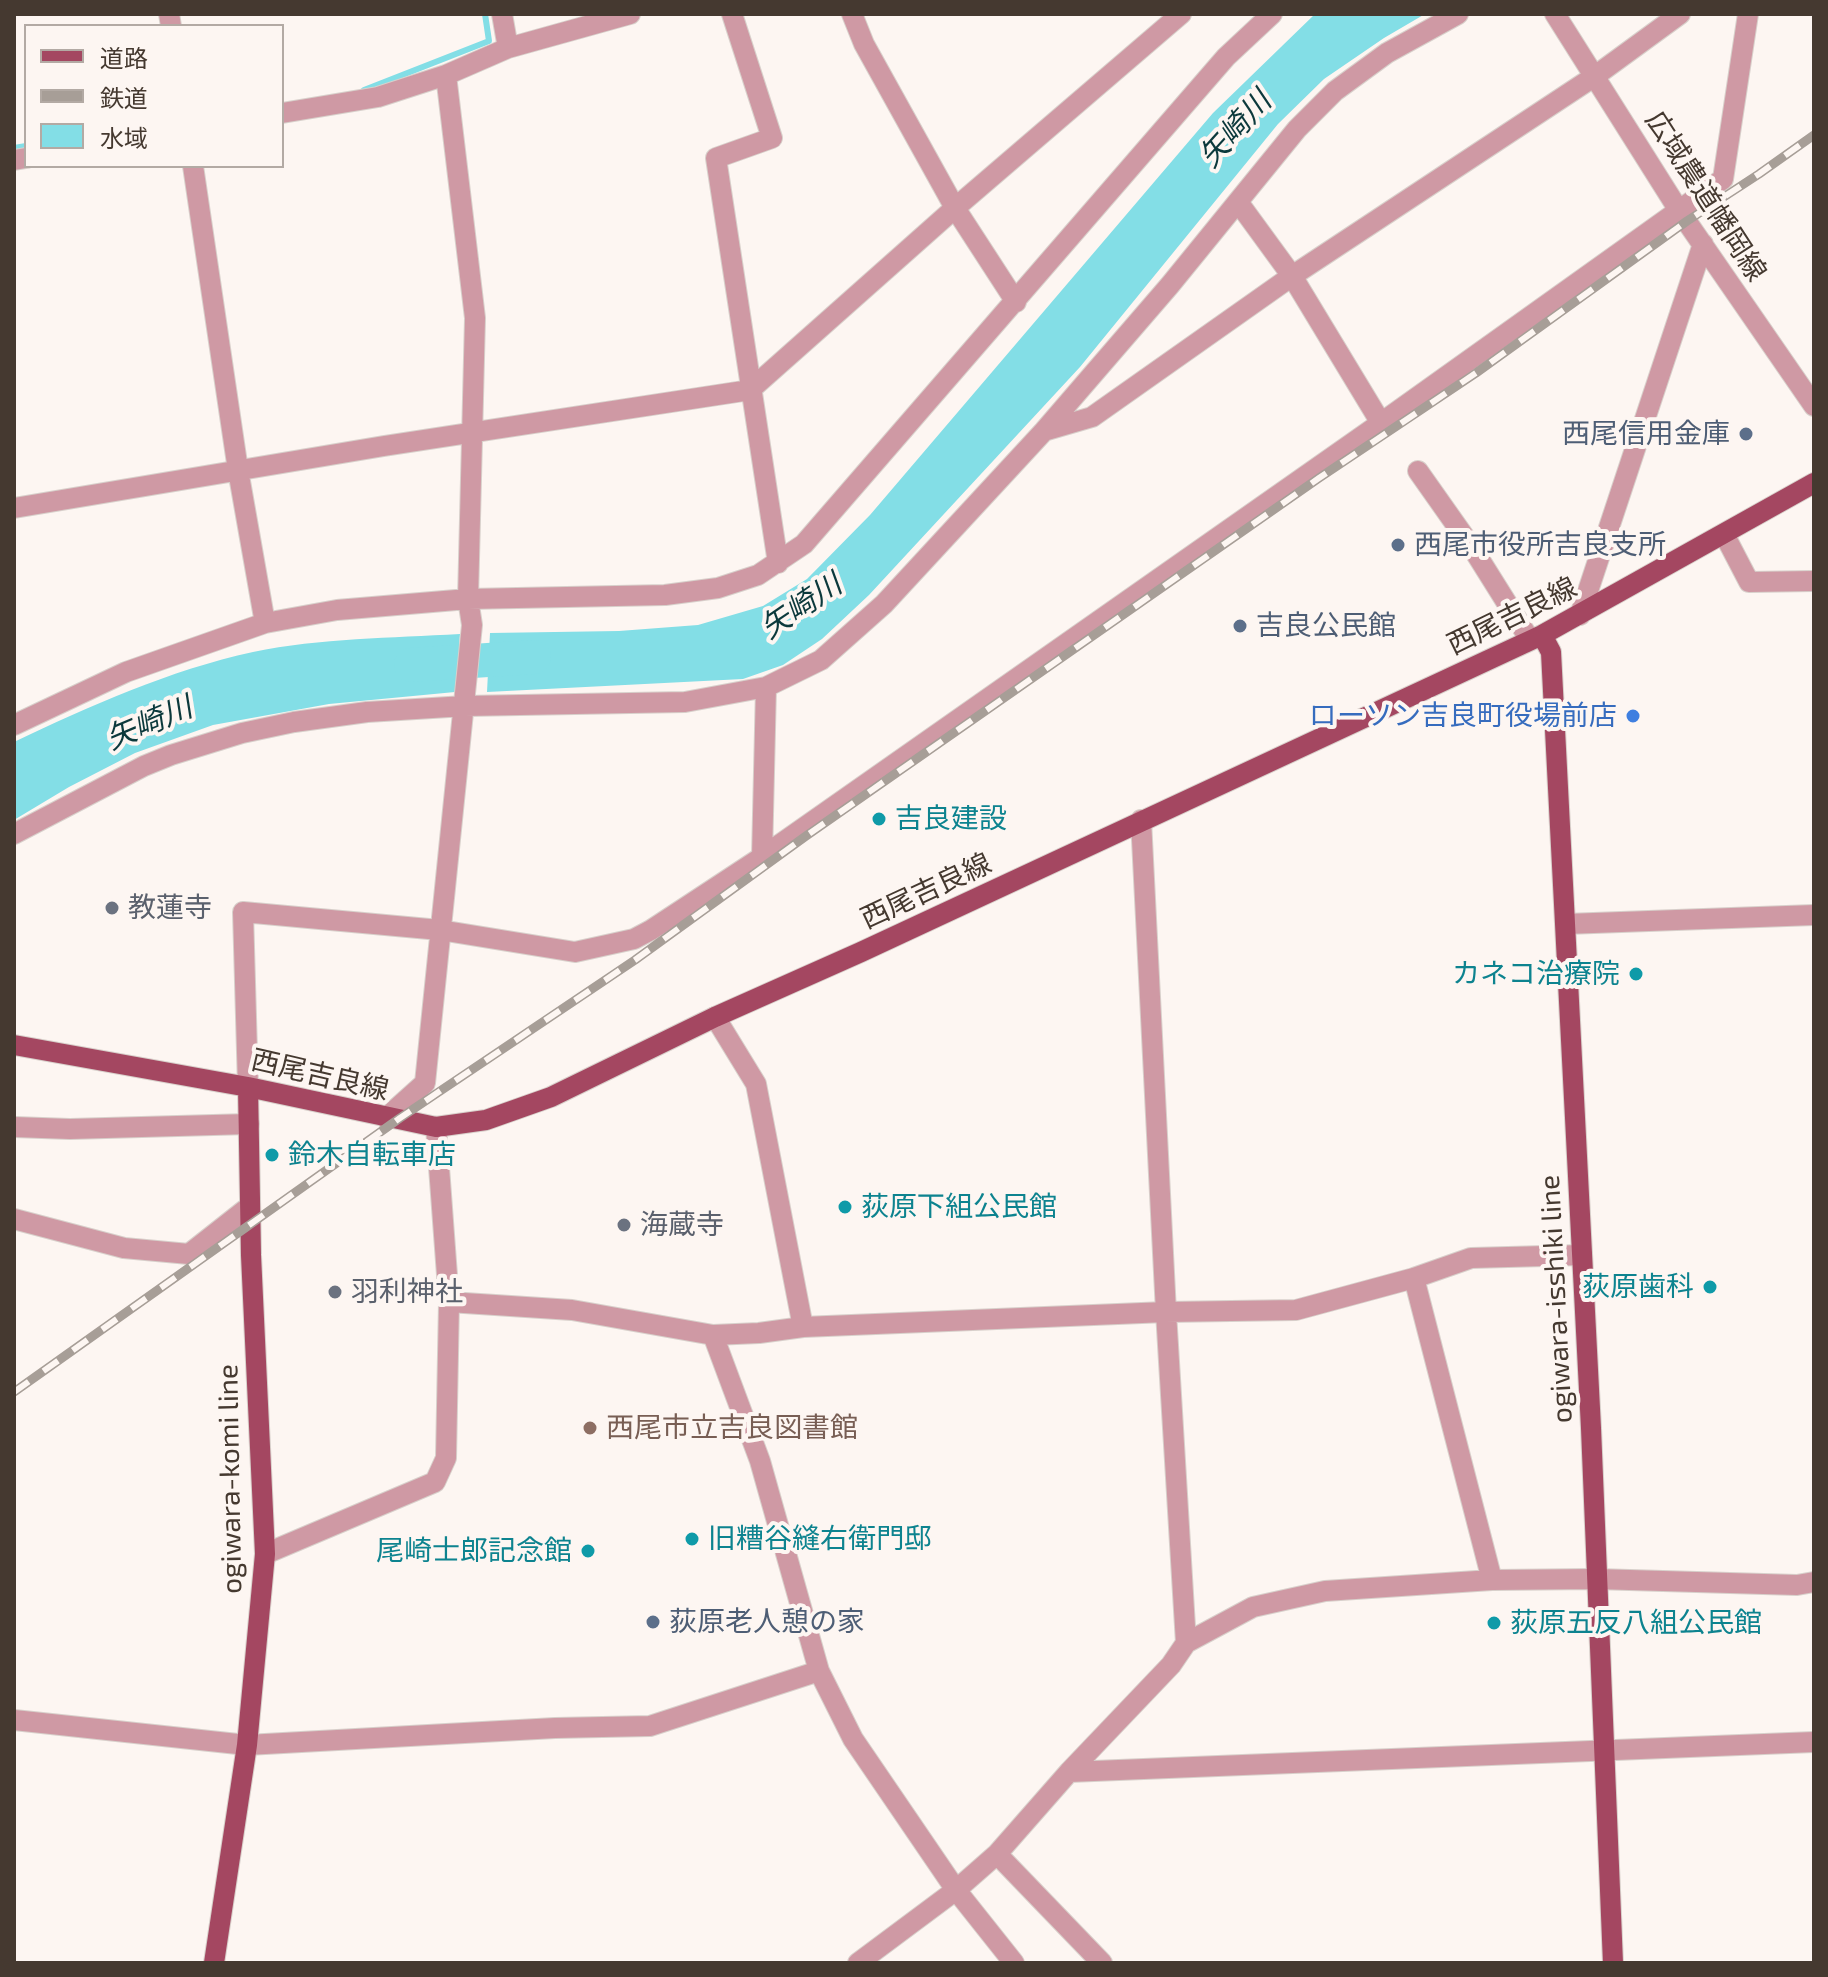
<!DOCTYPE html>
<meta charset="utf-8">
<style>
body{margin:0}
#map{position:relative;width:1828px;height:1977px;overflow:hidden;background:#fdf6f2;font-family:"Exo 2","Noto Sans JP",sans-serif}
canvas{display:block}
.frame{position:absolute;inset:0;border:16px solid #453930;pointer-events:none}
.legend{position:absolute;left:24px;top:24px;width:260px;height:144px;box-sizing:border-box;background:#fdf6f2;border:2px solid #b3aaa4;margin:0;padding:10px 14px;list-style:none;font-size:24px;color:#453930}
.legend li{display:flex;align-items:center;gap:16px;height:40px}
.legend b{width:40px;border:2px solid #b3aaa4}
</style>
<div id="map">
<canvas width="1828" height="1977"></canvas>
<div class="frame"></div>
<ul class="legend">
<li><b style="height:10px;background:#a44761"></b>道路</li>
<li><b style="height:10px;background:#a79e97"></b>鉄道</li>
<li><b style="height:22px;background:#83dee6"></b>水域</li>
</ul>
</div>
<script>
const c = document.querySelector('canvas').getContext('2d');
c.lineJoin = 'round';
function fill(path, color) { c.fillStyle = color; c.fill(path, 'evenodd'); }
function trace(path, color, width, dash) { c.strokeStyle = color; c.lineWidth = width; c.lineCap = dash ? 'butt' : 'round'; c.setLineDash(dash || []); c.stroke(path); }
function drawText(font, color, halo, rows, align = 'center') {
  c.font = font + ' "Exo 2","Noto Sans JP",sans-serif'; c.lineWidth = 8; c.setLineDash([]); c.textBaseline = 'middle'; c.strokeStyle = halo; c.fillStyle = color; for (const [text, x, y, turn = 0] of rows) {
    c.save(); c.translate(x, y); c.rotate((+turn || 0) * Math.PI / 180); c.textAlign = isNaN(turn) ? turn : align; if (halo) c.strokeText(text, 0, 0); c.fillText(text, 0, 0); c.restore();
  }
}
fill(new Path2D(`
 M1315 14H1425L1384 38 1324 79 1278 124 1080 367 869 595 822 639 783 665 743 679 487 692 490 633 619 631 698 625 763 606 807 579 870 515 1213 113Z
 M460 634 455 692 329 704 213 725 135 753 69 787 14 820V742C90 706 170 670 253 652 321 638 391 638 460 634Z`), '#83dee6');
trace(new Path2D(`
 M364 90 489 41 485 14
 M14 148 26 146`), '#83dee6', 6);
trace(new Path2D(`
 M411 665 534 657`), '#83dee6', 34);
const minor = new Path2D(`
 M169 14 171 26
 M732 14 772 138 716 158 778 563
 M852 14 864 44 955 208 1016 302
 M1555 14 1678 209 1814 406
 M508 48 630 14
 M282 113 378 97 446 75 508 48 502 14
 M14 160 26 158
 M193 166 238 470 265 623
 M1238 202 1292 276 1381 423
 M1044 431 1092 417 1292 276 1595 76 1680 14
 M1418 471 1473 549 1530 640
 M14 508 384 446 750 390 955 208 1181 14
 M1724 534 1749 582 1814 581
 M1580 615 1703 244
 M14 725 126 672 265 623 337 610 468 599 665 595 718 588 758 575 804 544 1226 57 1272 14
 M1141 820 1166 1312 1186 1643
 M14 834 144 766 171 755 242 733 294 722 367 712 465 706 685 702 766 687 821 660 884 604 1044 431 1170 285 1297 129 1335 91 1387 53 1458 14
 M762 857 766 687
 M1566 924 1814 915
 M715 1017 756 1084 803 1327
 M248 1087 243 912 440 930 575 952 634 939 651 930 762 857 1381 423 1723 179 1748 14
 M386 1118 425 1083 472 625 468 599 475 318 446 75
 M14 1127 70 1129 249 1124
 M14 1219 124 1248 189 1254 250 1206
 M1414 1278 1492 1580
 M449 1302 572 1310 713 1335 759 1333 803 1327 1166 1312 1296 1310 1414 1278 1471 1258 1582 1255
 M713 1335 760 1461 819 1671 853 1739 956 1890 1014 1963
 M265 1554 435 1482 446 1458 449 1302 436 1127
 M14 1720 247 1745 555 1728 650 1726 819 1671
 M1069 1772 1814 1742
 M997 1854 1102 1963
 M858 1963 956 1890 997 1854 1069 1772 1171 1665 1186 1643 1253 1607 1325 1591 1492 1580 1596 1579 1797 1585 1814 1582`);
const major = new Path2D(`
 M1542 635 1551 652 1591 1428 1613 1963
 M14 1045 248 1087 436 1127 486 1120 551 1097 715 1017 861 952 1542 635 1814 483
 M214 1963 247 1745 265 1554 251 1255 248 1087`);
trace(minor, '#d8d0cb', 22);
trace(major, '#d8d0cb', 22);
trace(minor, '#cf99a4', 20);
trace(major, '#a44761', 20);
const rail = new Path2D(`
 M14 1392 400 1118 635 960 806 836 1319 478 1476 373 1687 221 1759 174 1814 135`);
trace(rail, '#a79e97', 9);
trace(rail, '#fdf6f2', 6, [18]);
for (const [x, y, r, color] of [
 [1746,434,8,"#5c6f8a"],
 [1398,545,8,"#5c6f8a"],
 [1240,626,8,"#5c6f8a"],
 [1633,716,8,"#3f7fe0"],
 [879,819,8,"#0f9aa8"],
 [112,908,8,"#6b7280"],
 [1636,974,8,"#0f9aa8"],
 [272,1155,8,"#0f9aa8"],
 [845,1207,8,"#0f9aa8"],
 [624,1225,8,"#6b7280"],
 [1710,1287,8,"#0f9aa8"],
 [335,1292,8,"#6b7280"],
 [590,1428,8,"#8d6e63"],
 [692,1539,8,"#0f9aa8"],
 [588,1551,8,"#0f9aa8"],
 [653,1622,8,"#5c6f8a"],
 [1494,1623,8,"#0f9aa8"]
]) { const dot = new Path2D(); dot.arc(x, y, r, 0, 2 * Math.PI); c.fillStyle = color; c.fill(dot); trace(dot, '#fdf6f2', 3); }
drawText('28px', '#453930', '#fdf6f2', [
 ["広域農道幡岡線",1706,196,57],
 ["西尾吉良線",1512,616,-26],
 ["西尾吉良線",926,891,-25],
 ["西尾吉良線",320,1075,13],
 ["ogiwara-isshiki line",1556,1299,-93],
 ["ogiwara-komi line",230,1479,-91]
]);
drawText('28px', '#4e5e75', '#fdf6f2', [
 ["西尾信用金庫",1730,434,"right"],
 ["西尾市役所吉良支所",1414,545],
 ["吉良公民館",1256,626],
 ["荻原老人憩の家",669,1622]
], 'left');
drawText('28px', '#366cbe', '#fdf6f2', [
 ["ローソン吉良町役場前店",1617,716]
], 'right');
drawText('28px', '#0d838f', '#fdf6f2', [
 ["吉良建設",895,819],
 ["カネコ治療院",1620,974,"right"],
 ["鈴木自転車店",288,1155],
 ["荻原下組公民館",861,1207],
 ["荻原歯科",1694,1287,"right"],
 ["旧糟谷縫右衛門邸",708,1539],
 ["尾崎士郎記念館",572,1551,"right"],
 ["荻原五反八組公民館",1510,1623]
], 'left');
drawText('28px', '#5b616d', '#fdf6f2', [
 ["教蓮寺",128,908],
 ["海蔵寺",640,1225],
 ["羽利神社",351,1292]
], 'left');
drawText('28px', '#785e54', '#fdf6f2', [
 ["西尾市立吉良図書館",606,1428]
], 'left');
drawText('italic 30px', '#0c393c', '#fdf6f2', [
 ["矢崎川",1235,129,-48],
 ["矢崎川",801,606,-34],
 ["矢崎川",149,723,-23]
]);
</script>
